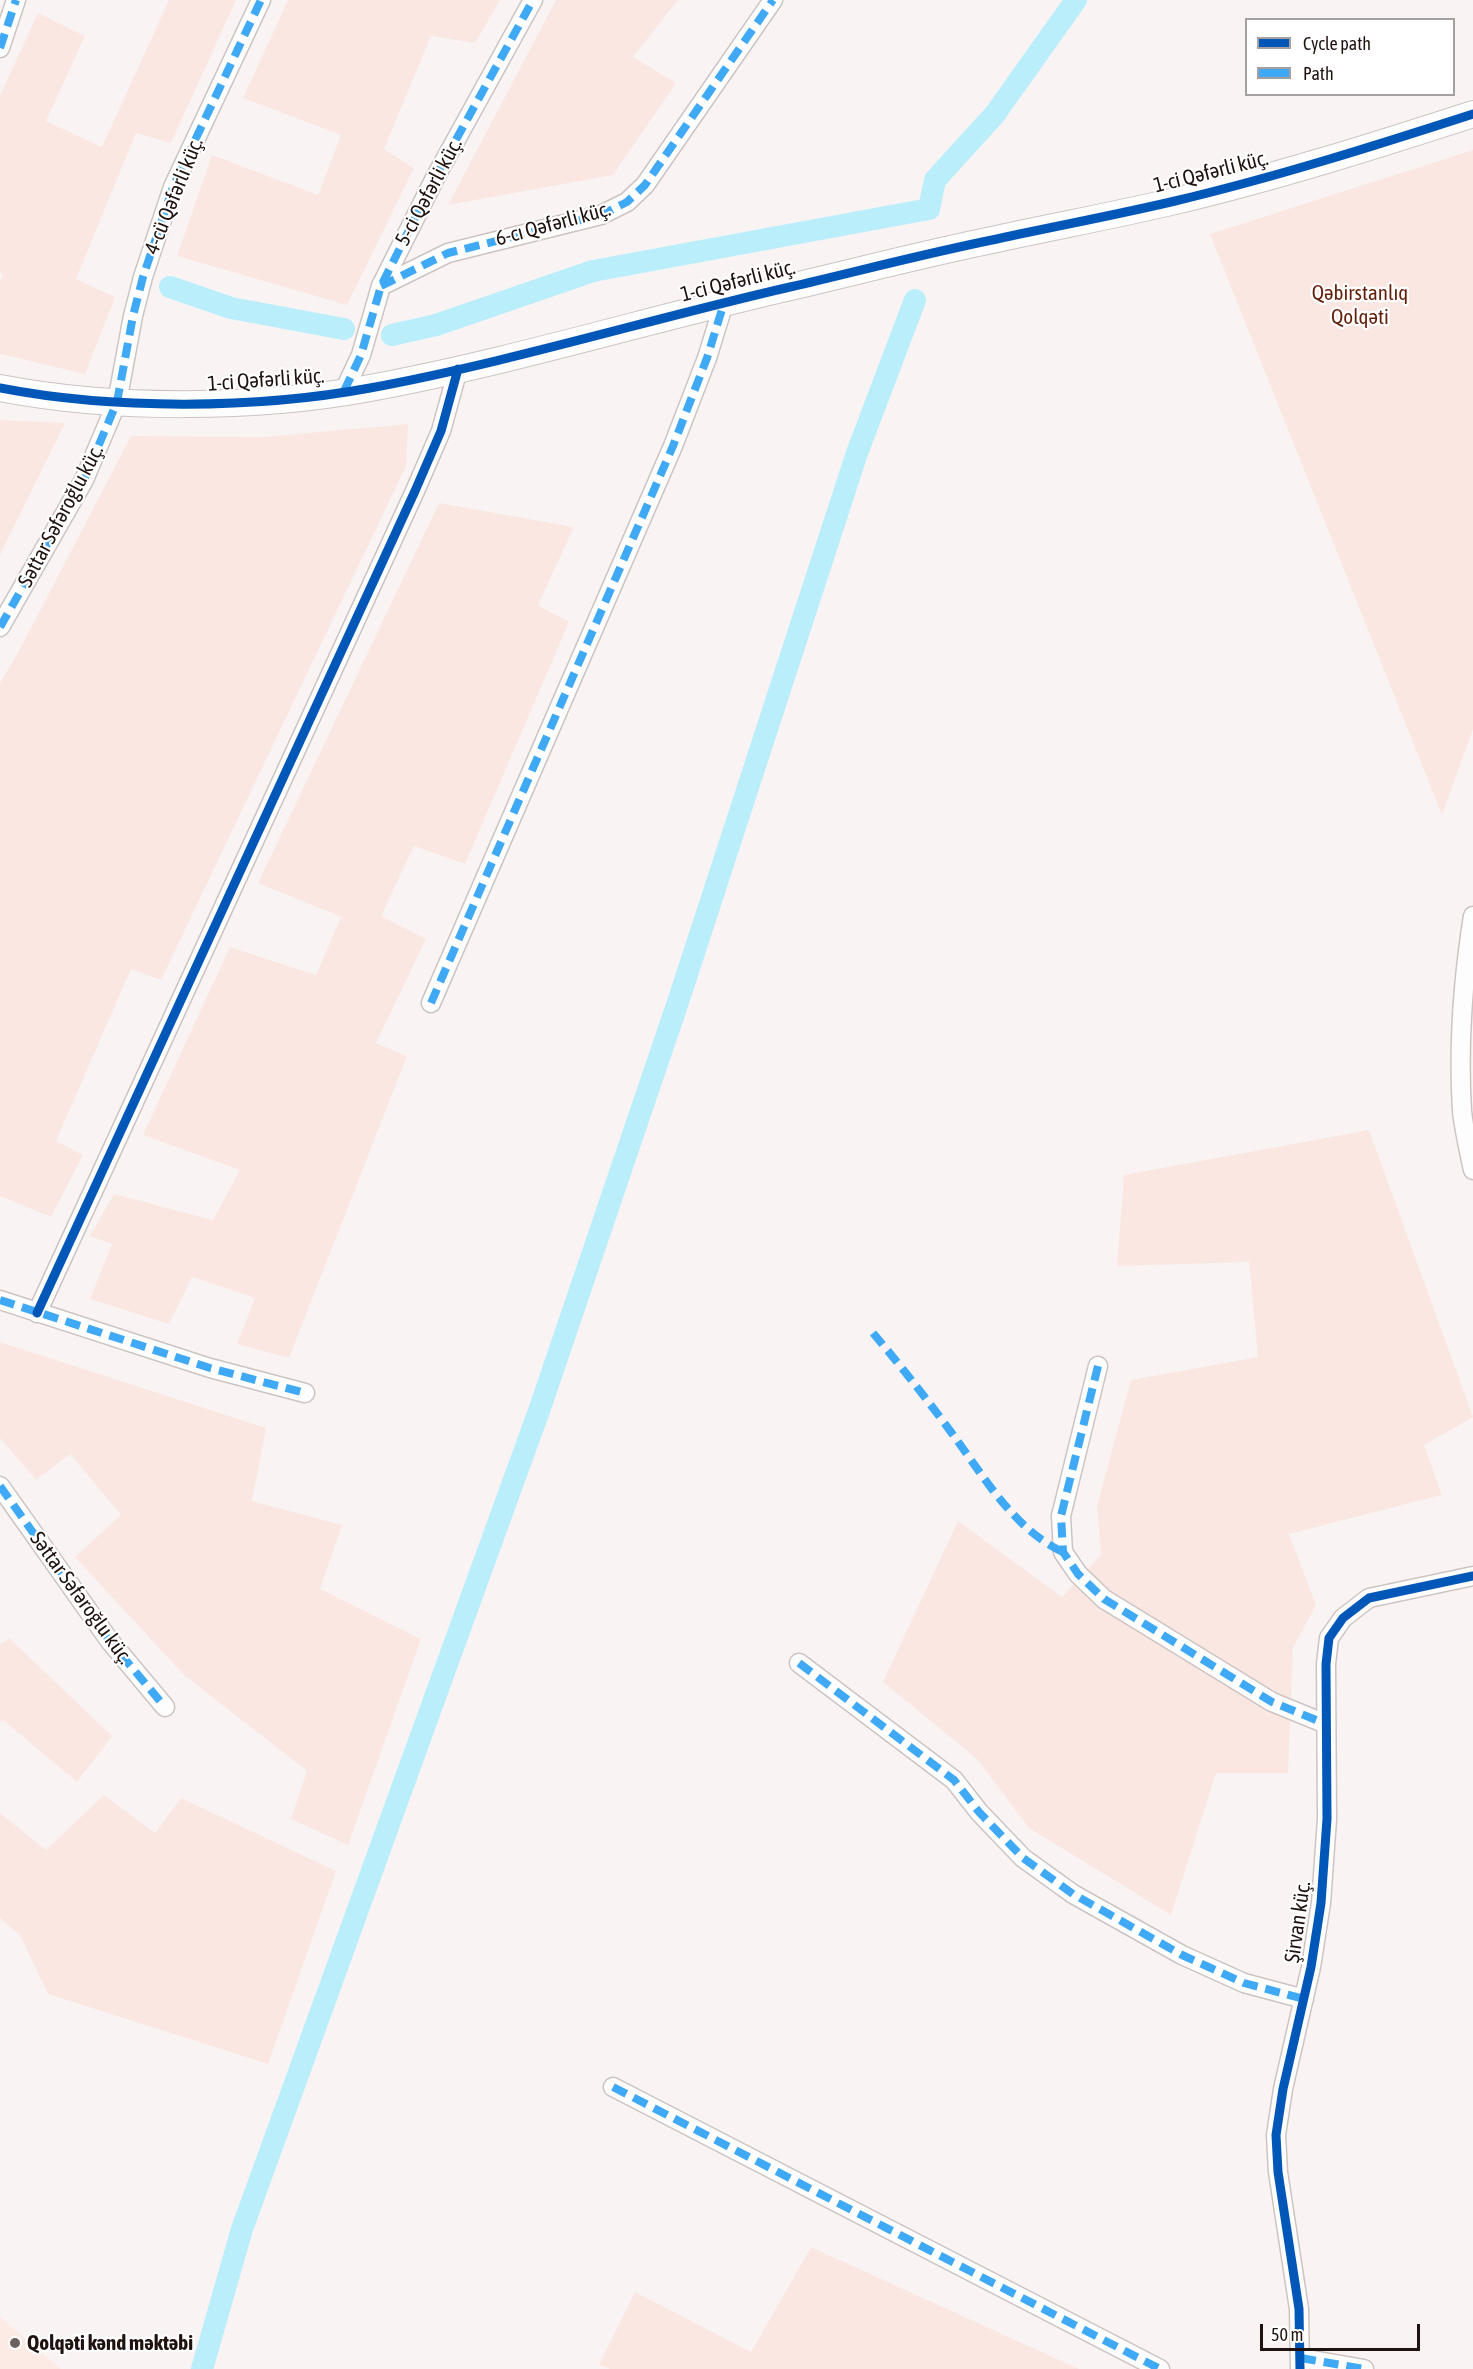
<!DOCTYPE html>
<meta charset="utf-8">
<style>
body{margin:0}
#map{position:relative;width:1473px;height:2369px;overflow:hidden;background:#f9f4f3;font-family:"Asap Condensed",sans-serif}
canvas{display:block}
.legend{position:absolute;left:1245px;top:18px;width:210px;height:78px;box-sizing:border-box;background:#fff;border:2px solid #a5a09f;margin:0;padding:8px 10px;list-style:none;font-size:18px;color:#1f120f}
.legend li{display:flex;align-items:center;gap:12px;height:30px}
.legend b{width:30px;border:2px solid #a5a09f}
.scale{position:absolute;left:1260px;top:2324px;width:160px;height:27px;box-sizing:border-box;border:3px solid #1f120f;border-top:0;padding-left:8px;font-size:18px;line-height:21px;white-space:nowrap;color:#1f120f;-webkit-text-stroke:4px #fff;paint-order:stroke}
</style>
<div id="map">
<canvas width="1473" height="2369"></canvas>
<ul class="legend">
<li><b style="height:8px;background:#0057b8"></b>Cycle path</li>
<li><b style="height:8px;background:#3fa9f5"></b>Path</li>
</ul>
<div class="scale">50 m</div>
</div>
<script>
const c = document.querySelector('canvas').getContext('2d');
c.lineJoin = 'round';
function fill(path, color) { c.fillStyle = color; c.fill(path, 'evenodd'); }
function trace(path, color, width, dash) { c.strokeStyle = color; c.lineWidth = width; c.lineCap = dash ? 'butt' : 'round'; c.setLineDash(dash || []); c.stroke(path); }
function drawText(font, color, halo, rows, align = 'center') {
  c.font = font + ' "Asap Condensed",sans-serif'; c.lineWidth = 4.5; c.setLineDash([]); c.textBaseline = 'middle'; c.strokeStyle = halo; c.fillStyle = color; for (const [text, x, y, turn = 0] of rows) {
    c.save(); c.translate(x, y); c.rotate((+turn || 0) * Math.PI / 180); c.textAlign = isNaN(turn) ? turn : align; if (halo) c.strokeText(text, 0, 0); c.fillText(text, 0, 0); c.restore();
  }
}
fill(new Path2D(`
 M0 2317 61 2369H0Z`), '#fcebe5');
fill(new Path2D(`
 M169 0H236L171 143 136 133 76 279 115 297 85 374 0 354V282L3 274 0 273V96L38 13 85 36 46 121 102 147Z
 M288 0H500L475 43 431 36 384 149 414 168 347 305 177 256 212 155 318 195 341 135 243 98Z
 M556 0H678L633 57 676 83 613 175 448 205Z
 M1473 150V729L1442 815 1210 234Z
 M0 420 65 423 0 555Z
 M408 424 406 466 161 980 131 969 56 1141 83 1155 51 1217 0 1196V683L19 651 131 436 263 437Z
 M439 503 574 527 538 605 569 622 465 864 414 846 381 916 426 939 376 1043 407 1056 289 1358 237 1344 255 1298 192 1277 169 1324 90 1299 112 1244 90 1236 114 1194 213 1220 240 1170 143 1135 230 947 316 975 341 917 258 883Z
 M1369 1130 1473 1417 1424 1445 1442 1495 1289 1534 1316 1605 1293 1648 1288 1773H1216L1171 1915 1029 1828 977 1759 883 1682 958 1521 1062 1597 1101 1555 1097 1506 1131 1380 1258 1357 1249 1262 1117 1266 1124 1175Z
 M0 1342 266 1428 252 1501 342 1525 320 1589 421 1639 348 1845 291 1819 307 1771 184 1675 75 1557 121 1515 70 1454 36 1480 0 1438Z
 M9 1638 112 1736 77 1782 3 1720 0 1722V1645Z
 M104 1795 155 1833 181 1798 336 1871 268 2064 48 1994 20 1935 0 1918V1813L46 1850Z
 M811 2247 1079 2369H610L599 2365 635 2292 751 2352Z`), '#fae7e2');
trace(new Path2D(`
 M170 287 231 308 344 329
 M392 335 436 325 593 271 929 209 935 180 995 114 1076 0
 M202 2369 242 2229 540 1408 678 1002 857 453 915 300`), '#baeefb', 22);
const street = new Path2D(`
 M0 48 16 0
 M381 286 448 253 601 215 627 202 645 185 773 0
 M344 391 361 355 381 286 436 176 533 0
 M0 627 84 480 117 402 133 316 143 277 173 187 261 0
 M1473 916C1463 979 1458 1046 1462 1111 1464 1130 1469 1151 1473 1170
 M431 1003 673 446 707 358 724 303
 M0 1300 210 1368 305 1393
 M37 1313 415 491 441 431 458 369
 M1098 1366 1061 1516 1063 1552 1078 1574 1104 1599 1272 1702 1326 1724
 M0 1486 109 1640 165 1707
 M799 1663 954 1780 979 1812 1023 1858 1073 1894 1182 1955 1244 1983 1304 1999
 M613 2087 1160 2369
 M1301 2358 1364 2369
 M1300 2369 1299 2309 1278 2172 1276 2135 1283 2089 1311 1967 1321 1903 1327 1819 1326 1664 1329 1638 1343 1618 1369 1598 1473 1576`);
const secondary = new Path2D(`
 M0 388C113 410 257 409 370 388 511 362 650 319 790 287 859 271 927 253 997 239 1056 226 1116 215 1175 201 1276 177 1374 146 1473 114`);
trace(street, '#cdc4c2', 21);
trace(secondary, '#cdc4c2', 28);
trace(street, '#fefdfd', 18);
trace(secondary, '#fefdfd', 26);
trace(new Path2D(`
 M0 48 16 0
 M381 286 448 253 601 215 627 202 645 185 773 0
 M344 391 361 355 381 286 436 176 533 0
 M0 627 84 480 117 402 133 316 143 277 173 187 261 0
 M431 1003 673 446 707 358 724 303
 M0 1300 210 1368 305 1393
 M873 1333C900 1365 926 1398 951 1432 983 1475 1013 1529 1063 1552
 M1098 1366 1061 1516 1063 1552 1078 1574 1104 1599 1272 1702 1326 1724
 M0 1486 109 1640 165 1707
 M799 1663 954 1780 979 1812 1023 1858 1073 1894 1182 1955 1244 1983 1304 1999
 M613 2087 1160 2369
 M1301 2358 1364 2369`), '#3fa9f5', 8, [15, 8]);
trace(new Path2D(`
 M0 388C113 410 257 409 370 388 511 362 650 319 790 287 859 271 927 253 997 239 1056 226 1116 215 1175 201 1276 177 1374 146 1473 114
 M37 1313 415 491 441 431 458 369
 M1300 2369 1299 2309 1278 2172 1276 2135 1283 2089 1311 1967 1321 1903 1327 1819 1326 1664 1329 1638 1343 1618 1369 1598 1473 1576`), '#0057b8', 9);
for (const [x, y, r, color] of [
 [15,2343,6,"#6b615f"]
]) { const dot = new Path2D(); dot.arc(x, y, r, 0, 2 * Math.PI); c.fillStyle = color; c.fill(dot); trace(dot, '#fff', 2); }
drawText('21px', '#1f120f', '#fff', [
 ["1-ci Qəfərli küç.",1211,172,-14],
 ["5-ci Qəfərli küç.",429,192,-62],
 ["4-cü Qəfərli küç.",174,196,-68],
 ["6-cı Qəfərli küç.",553,224,-15],
 ["1-ci Qəfərli küç.",738,281,-14],
 ["1-ci Qəfərli küç.",266,380,-4],
 ["Səttar Səfəroğlu küç.",61,516,-62],
 ["Səttar Səfəroğlu küç.",81,1598,54],
 ["Şirvan küç.",1298,1922,-82]
]);
drawText('21px', '#641f0a', '#fff', [
 ["Qəbirstanlıq",1360,293],
 ["Qolqəti",1360,317]
]);
drawText('bold 21px', '#1f120f', '#fff', [
 ["Qolqəti kənd məktəbi",27,2343]
], 'left');
</script>
